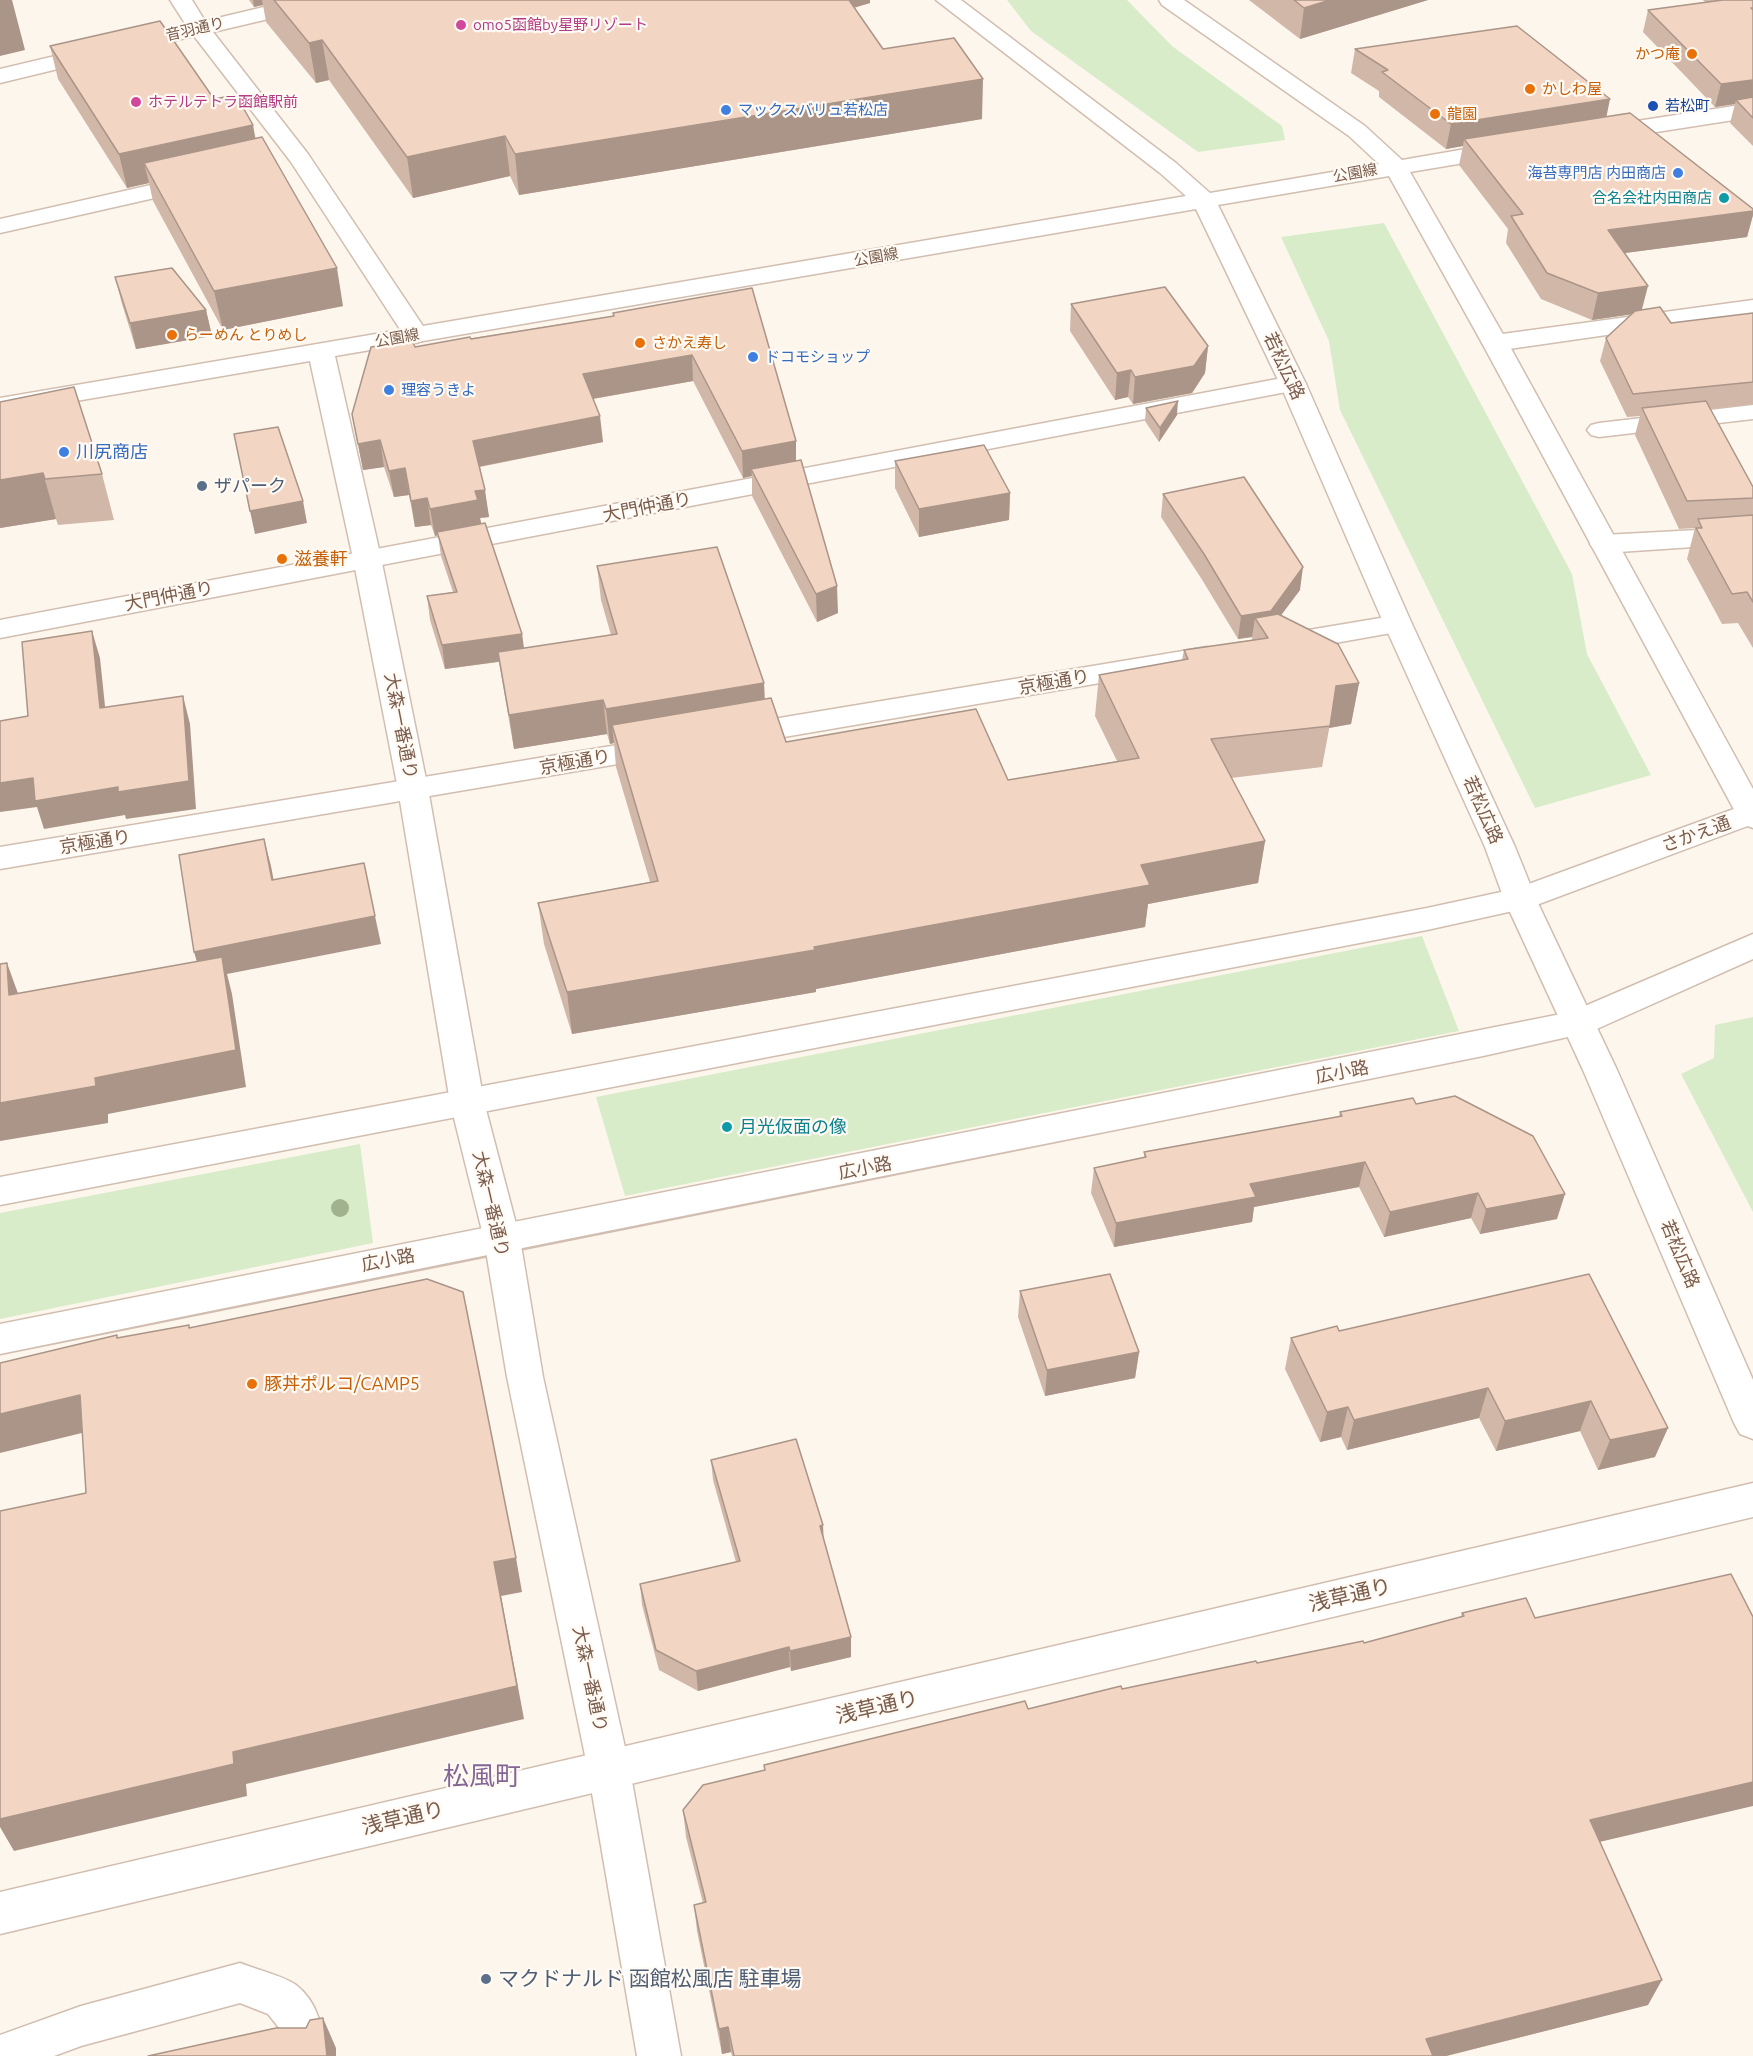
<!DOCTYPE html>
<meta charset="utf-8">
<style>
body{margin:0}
canvas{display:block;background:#fdf6ec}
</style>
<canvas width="1753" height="2056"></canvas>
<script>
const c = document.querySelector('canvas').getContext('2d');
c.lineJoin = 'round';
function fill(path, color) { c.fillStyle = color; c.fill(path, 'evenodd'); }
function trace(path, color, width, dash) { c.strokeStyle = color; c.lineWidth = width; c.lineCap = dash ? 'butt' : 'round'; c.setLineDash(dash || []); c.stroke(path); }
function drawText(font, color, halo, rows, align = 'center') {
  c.font = font + ' Ubuntu,"Noto Sans JP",sans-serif'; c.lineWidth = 4.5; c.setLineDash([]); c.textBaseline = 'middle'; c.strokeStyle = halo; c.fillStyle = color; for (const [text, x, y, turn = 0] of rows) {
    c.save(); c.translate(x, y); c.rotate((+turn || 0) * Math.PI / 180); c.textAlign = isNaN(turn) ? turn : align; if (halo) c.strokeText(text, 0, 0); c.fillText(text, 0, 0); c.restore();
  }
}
fill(new Path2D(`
 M1007 0H1127L1172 46 1282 126 1285 140 1198 152 1031 31Z
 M1384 223 1572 574 1587 654 1651 775 1535 808 1340 410 1329 341 1281 237Z
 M1422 936 1459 1031 625 1196 596 1097Z
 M1753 1017V1212L1681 1074 1714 1058 1715 1025Z
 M360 1144 373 1243 0 1319V1213Z`), '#d8ecc9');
const service = new Path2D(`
 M1753 405V419L1599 437 1591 435 1587 430 1591 425 1599 423Z
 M240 1963C255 1969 284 1976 296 1985 316 2000 328 2033 319 2056H285L282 2047 280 2029 268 2014 240 2003 81 2046 54 2056H0V2035L81 2006Z`);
const minor = new Path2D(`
 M170 0H192L205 21 293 0H331L328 5 213 32 308 154 429 335 425 340 416 343 407 340 291 162 194 36 0 83V69L186 25Z
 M195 175 203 177 207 182 203 187 0 233V219Z
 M1753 300V314L1495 351 1486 348 1482 343 1486 338 1495 335Z
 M1293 376 1302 379 1306 384 1302 389 0 638V620Z
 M1753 527V543L1604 553 1594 550 1590 544 1594 538 1604 535Z
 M1398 615 1408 618 1412 624 1408 630 1279 653 1269 651 1265 644 1269 637 1279 635Z
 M1207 647 1217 649 1221 656 1217 663 737 745 727 742 722 735 727 728 737 725Z
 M660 738 671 741 675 748 671 755 0 869V847Z
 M1753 802V824L1531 907 1427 930 0 1205V1177L1427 908 1515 889Z
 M1753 934V959L1590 1032 1483 1056C989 1156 494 1252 0 1354V1324L1571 1012Z
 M1753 1483V1517L0 1934V1892Z`);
const tertiary = new Path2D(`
 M936 0H961L1176 163 1210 193 1379 164 1349 136 1162 5 1159 0H1184L1365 126 1402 160 1506 142 1514 144 1518 149 1514 154 1506 156 1410 172 1508 343 1753 789V828L1742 824 1738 817 1482 343 1389 176 1218 205 1306 384 1412 624 1515 847 1536 899 1617 1070 1753 1380V1439L1740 1434 1734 1423 1583 1070 1504 899 1485 847 1384 624 1280 384 1196 209 335 356 381 558 428 789 484 1102 520 1239 543 1377 630 1770 681 2056H637L588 1770 507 1377 484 1239 450 1102 398 789 353 558 310 361 0 414V398L1186 196 1160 173Z
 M1753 103V117L1605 140 1597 138 1594 133 1597 128 1605 126Z`);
trace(service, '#d1beb0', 3);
trace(minor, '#d1beb0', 3);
trace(tertiary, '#d1beb0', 3);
fill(service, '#fff');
fill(minor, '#fff');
fill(tertiary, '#fff');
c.fillStyle = '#a0b28e';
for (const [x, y] of [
 [340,1208]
]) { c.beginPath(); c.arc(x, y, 9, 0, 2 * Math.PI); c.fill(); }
fill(new Path2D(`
 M249 0H870V3L854 8 883 49 982 119 519 195 510 176 413 198 329 80 316 83 266 22 263 5 254 7Z
 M1249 0H1428L1300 39Z
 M1703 0H1753V146L1730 123 1735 104 1715 107 1643 32 1648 10 1705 2Z
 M50 46 214 99 256 138 343 306 223 330 153 201 149 183 127 188 58 79Z
 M1355 49 1606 117 1753 209V215L1747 237 1625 253 1642 310 1671 323 1753 313V404L1710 409 1753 487V648L1738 623 1722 624 1687 559 1695 528 1679 529 1635 435 1640 416 1627 417 1600 361 1606 338 1632 314 1592 320 1541 299 1506 243 1508 229 1459 165 1463 146 1446 149 1379 97V91L1351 73Z
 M115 277 206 310 212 336 136 349 122 304Z
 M752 288 796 461 838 613 817 622 752 496V476L743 478 693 381 593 399 603 442 480 467 489 517 480 518 481 524 522 634 524 648 611 635 601 600 597 566 764 683 765 700 786 742 1008 780 1117 761 1095 716 1099 675 1182 660 1184 650 1252 640V637L1238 639 1201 578 1161 517 1163 494 1300 590 1281 615 1359 683 1351 724 1329 728 1322 767 1231 778 1265 841 1258 883 1148 904 1145 927 816 989V992L572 1034 544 944 538 903 650 882 616 767 614 743 610 744 607 734 514 749 499 662 445 669 430 620 427 596 453 592 441 556 438 535 435 536 431 525 415 527 409 495 394 497 384 467 363 470 352 414 415 347 613 316V313Z
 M1071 304 1208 346 1205 373 1192 393 1133 404 1128 397 1115 400 1070 331Z
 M0 402 102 474 114 520 58 525 56 519 0 528Z
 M1146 408 1177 415 1159 442 1145 421Z
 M895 461 1010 493 1009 520 919 537 895 488Z
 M1416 1104 1557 1219 1480 1234 1471 1218 1384 1237 1359 1187 1254 1207 1252 1222 1114 1247 1091 1193 1094 1168 1144 1157V1152L1339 1117 1340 1112Z
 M1589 1274 1655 1457 1598 1470 1580 1431 1496 1451 1479 1418 1347 1450 1341 1437 1320 1442 1285 1369 1291 1338 1339 1331Z
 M1020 1291 1139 1352 1135 1378 1045 1396 1018 1317Z
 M711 1460 823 1538 851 1637V1657L791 1671 790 1667 698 1691 659 1670 642 1605 640 1584 736 1562 713 1480Z
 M1462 1613 1600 1842 1648 2005 1446 2056H732L731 2052 722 2054 697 1931 694 1905 703 1903 686 1837 683 1810 764 1770V1765L1122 1689 1364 1643 1461 1617Z`), '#d1b7a8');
fill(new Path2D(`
 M0 0H12L25 50 0 56Z
 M253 0H262L263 5 254 7Z
 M831 0H870V3L831 14Z
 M1330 0H1428L1300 39 1304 8Z
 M322 40 329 80 316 83 309 43Z
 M983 79 982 119 519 195 515 154Z
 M1753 80V101L1736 100 1735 104 1715 107 1721 84Z
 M1610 99 1605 124 1464 139 1463 146 1446 149 1451 124Z
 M253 125 259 158 144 163 149 183 127 188 119 154Z
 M505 136 510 176 413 198 407 157Z
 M1753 211V215L1747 237 1602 256 1608 230Z
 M337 268 343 306 223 330 214 291Z
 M1648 286 1641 313 1592 320 1598 293Z
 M206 310 212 336 136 349 130 323Z
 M1208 346 1205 373 1192 393 1133 404 1135 377Z
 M692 355 693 381 586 400 583 374Z
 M1131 370 1128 397 1115 400 1117 373Z
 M1178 401 1177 415 1159 442 1160 428Z
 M600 416 603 442 477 467 473 441Z
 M380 440 384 467 363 470 358 444Z
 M796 441V467L751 469 752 476 743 478 742 451Z
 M405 468 409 495 394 497 389 471Z
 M43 473 56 519 0 528V480Z
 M485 490 489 517 480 518 482 527 437 532 438 535 435 536 430 509 475 491Z
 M1010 493 1009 520 919 537V509Z
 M427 498 431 525 415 527 411 501Z
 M303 501 307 523 255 534 250 511Z
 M1303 567 1300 590 1267 634 1255 618 1252 637 1238 639 1241 616Z
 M837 586 838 613 817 622 816 594Z
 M92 631 100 658 108 735 100 708Z
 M522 634 525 658 445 669 442 645Z
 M764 683 765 718 612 725 614 743 610 744 606 709Z
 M1359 683 1351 724 1329 728 1322 767 1336 686Z
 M183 696 190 724 196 809 126 819 125 815 44 829 37 807 0 812V783Z
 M603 700 607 734 514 749 509 715Z
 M264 839 271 866 279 908 272 880Z
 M1265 841 1258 883 1148 904 1145 927 816 989V992L572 1034 567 992 814 947 1141 865Z
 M375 916 381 944 227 974 232 994 246 1087 108 1114V1123L0 1141V1103L95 1078 202 979 194 952Z
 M7 963 20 999 9 995Z
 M1365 1162 1359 1187 1254 1207 1252 1222 1114 1247 1116 1223 1250 1184Z
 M1478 1193 1471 1218 1384 1237 1390 1212Z
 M1565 1194 1557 1219 1480 1234 1486 1209Z
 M1139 1352 1135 1378 1045 1396 1047 1370Z
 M1488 1388 1479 1418 1347 1450 1354 1420Z
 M80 1395 94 1430 0 1453V1414Z
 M1591 1401 1580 1431 1496 1451 1505 1421Z
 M1348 1407 1341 1437 1320 1442 1327 1412Z
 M1668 1428 1655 1457 1598 1470 1610 1440Z
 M823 1525 824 1546 820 1526Z
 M516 1558 522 1592 501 1596 524 1719 246 1784 247 1796 14 1851 0 1827V1819L233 1752 494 1562Z
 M851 1637V1657L791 1671 790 1651Z
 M789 1647 790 1667 698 1691 696 1671Z
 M1753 1782V1806L1578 1847 1590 1820Z
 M1662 1980 1648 2005 1446 2056H1419L1426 2039Z
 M323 2018 336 2048V2056H327Z
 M728 2027 731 2052 722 2054 719 2029Z`), '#aa9588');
const building = new Path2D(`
 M274 0H849L883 49 954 38 983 79 515 154 505 136 407 157 322 40 309 43Z
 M1294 0H1330L1304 8Z
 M1723 0H1753V8H1751L1753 10V80L1721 84 1648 10Z
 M160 21 214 99 236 95 253 125 119 154 50 46Z
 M1517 26 1610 99 1451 124 1382 72 1388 70 1355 49Z
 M1753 97V118L1736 100Z
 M1630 113 1753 209V211L1608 230 1648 286 1598 293 1547 273 1511 216 1523 214 1464 139Z
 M262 137 337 268 214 291 144 163Z
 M172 268 206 310 130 323 115 277Z
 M1165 287 1208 346 1194 366 1135 377 1131 370 1117 373 1071 304Z
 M752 288 796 441 742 451 692 355 583 374 600 416 473 441 485 490 475 491 478 500 430 509 427 498 411 501 405 468 389 471 380 440 358 444 352 414 371 347 412 340 415 347 470 337 471 339 614 316 613 313Z
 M1660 307 1671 323 1753 313V382L1633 394 1606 338 1635 311Z
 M74 387 102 474 45 479 43 473 0 480V402Z
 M1178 401 1160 428 1146 408Z
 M1706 401 1753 487V498L1687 501 1642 408Z
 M278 427 303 501 250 511 234 434Z
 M984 445 1010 493 919 509 895 461Z
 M801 460 837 586 816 594 751 469Z
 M1244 477 1303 567 1271 611 1241 616 1204 554 1163 494Z
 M1753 515V602L1747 592 1732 594 1696 528H1702L1698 519Z
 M485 523 522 634 442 645 427 596 457 592 437 532Z
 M717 547 764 683 606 709 603 700 509 715 498 652 617 634 597 566Z
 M1278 614 1338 644 1359 683 1336 686 1330 726 1211 739 1265 841 1141 865 1150 885 814 947 815 950 567 992 538 903 658 881 612 725 771 698 786 742 976 709 1008 780 1139 758 1099 675 1188 659 1184 650 1268 638 1255 618Z
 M92 631 100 708 183 696 189 781 118 792V787L35 801 33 778 0 783V721L28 716 22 642Z
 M264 839 272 880 364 863 375 916 194 952 179 855Z
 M222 957 236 1050 95 1078 96 1086 0 1103V964L7 963 9 995Z
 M1455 1096 1533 1136 1565 1194 1486 1209 1478 1193 1390 1212 1365 1162 1250 1184 1256 1197 1116 1223 1094 1168 1146 1157 1144 1152 1342 1116 1340 1112 1413 1098 1416 1104Z
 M1110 1274 1139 1352 1047 1370 1020 1291Z
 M1589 1274 1668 1428 1610 1440 1591 1401 1505 1421 1488 1388 1354 1420 1348 1407 1327 1412 1291 1338 1337 1326 1339 1331Z
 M427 1279 463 1292 516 1558 494 1562 517 1686 233 1752 234 1764 0 1819V1511L86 1493 80 1395 0 1414V1363L117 1335V1338L189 1325V1328Z
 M796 1439 823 1525 820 1526 851 1637 790 1651 789 1647 696 1671 656 1650 640 1584 740 1561 711 1460Z
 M1731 1574 1753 1617V1782L1590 1820 1662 1980 1426 2039 1433 2056H734L728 2027 719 2029 694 1905 706 1902 683 1810 703 1785 765 1770 764 1765 1025 1701 1028 1709 1121 1686 1122 1689 1256 1661 1257 1663 1363 1641 1364 1643 1464 1616 1462 1613 1526 1598 1535 1618Z
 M323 2018 327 2056H148L276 2028H306L310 2020Z`);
fill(building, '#f3d5c3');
trace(building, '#aa9588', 1.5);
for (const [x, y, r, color] of [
 [461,25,6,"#d1479c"],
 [1692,54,6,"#e8710a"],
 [1530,89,6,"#e8710a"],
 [136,102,6,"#d1479c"],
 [1653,106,6,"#1a4fb4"],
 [726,110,6,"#3f7fe0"],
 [1435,114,6,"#e8710a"],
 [1678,173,6,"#3f7fe0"],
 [1724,198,6,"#0f9aa8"],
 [172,335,6,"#e8710a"],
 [640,343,6,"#e8710a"],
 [753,357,6,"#3f7fe0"],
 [389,390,6,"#3f7fe0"],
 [64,452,6,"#3f7fe0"],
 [202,486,6,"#5c6f8a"],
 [282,559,6,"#e8710a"],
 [727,1127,6,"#0f9aa8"],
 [252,1384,6,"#e8710a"],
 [486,1979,6,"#5c6f8a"]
]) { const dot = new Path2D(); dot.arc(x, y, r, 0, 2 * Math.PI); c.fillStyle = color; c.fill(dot); trace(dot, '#fffaf3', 2); }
drawText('15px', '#b23c85', '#fffaf3', [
 ["omo5函館by星野リゾート",473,25],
 ["ホテルテトラ函館駅前",148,102]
], 'left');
drawText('15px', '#7a5c4d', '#fffaf3', [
 ["音羽通り",195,29,-13],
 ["公園線",1355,173,-10],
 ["公園線",876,257,-10],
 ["公園線",397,338,-10]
]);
drawText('15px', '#c56008', '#fffaf3', [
 ["かつ庵",1680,54,"right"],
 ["かしわ屋",1542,89],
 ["龍園",1447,114],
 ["らーめん とりめし",184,335],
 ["さかえ寿し",652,343]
], 'left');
drawText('15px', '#164399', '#fffaf3', [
 ["若松町",1665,106]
], 'left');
drawText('15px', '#366cbe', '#fffaf3', [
 ["マックスバリュ若松店",738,110],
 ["海苔専門店 内田商店",1666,173,"right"],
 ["ドコモショップ",765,357],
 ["理容うきよ",401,390]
], 'left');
drawText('15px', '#0d838f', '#fffaf3', [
 ["合名会社内田商店",1712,198]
], 'right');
drawText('18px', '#7a5c4d', '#fffaf3', [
 ["若松広路",1284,366,65],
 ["大門仲通り",647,507,-11],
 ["大門仲通り",169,596,-11],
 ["京極通り",1054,682,-10],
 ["大森一番通り",401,726,79],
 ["京極通り",575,762,-10],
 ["若松広路",1483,810,66],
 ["さかえ通",1696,834,-20],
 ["京極通り",95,842,-9],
 ["広小路",1342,1072,-11],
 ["広小路",865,1168,-11],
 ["大森一番通り",491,1204,77],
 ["若松広路",1680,1254,67],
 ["広小路",388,1260,-11],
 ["大森一番通り",590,1679,78]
]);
drawText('18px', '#366cbe', '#fffaf3', [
 ["川尻商店",76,452]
], 'left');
drawText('18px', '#4e5e75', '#fffaf3', [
 ["ザパーク",214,486]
], 'left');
drawText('18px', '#c56008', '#fffaf3', [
 ["滋養軒",294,559],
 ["豚丼ポルコ/CAMP5",264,1384]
], 'left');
drawText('18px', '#0d838f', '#fffaf3', [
 ["月光仮面の像",739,1127]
], 'left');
drawText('21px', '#7a5c4d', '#fffaf3', [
 ["浅草通り",1350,1595,-13],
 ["浅草通り",877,1707,-13],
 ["浅草通り",403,1818,-13]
]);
drawText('21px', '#4e5e75', '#fffaf3', [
 ["マクドナルド 函館松風店 駐車場",498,1979]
], 'left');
drawText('26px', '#846695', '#fffaf3', [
 ["松風町",482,1776]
]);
</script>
